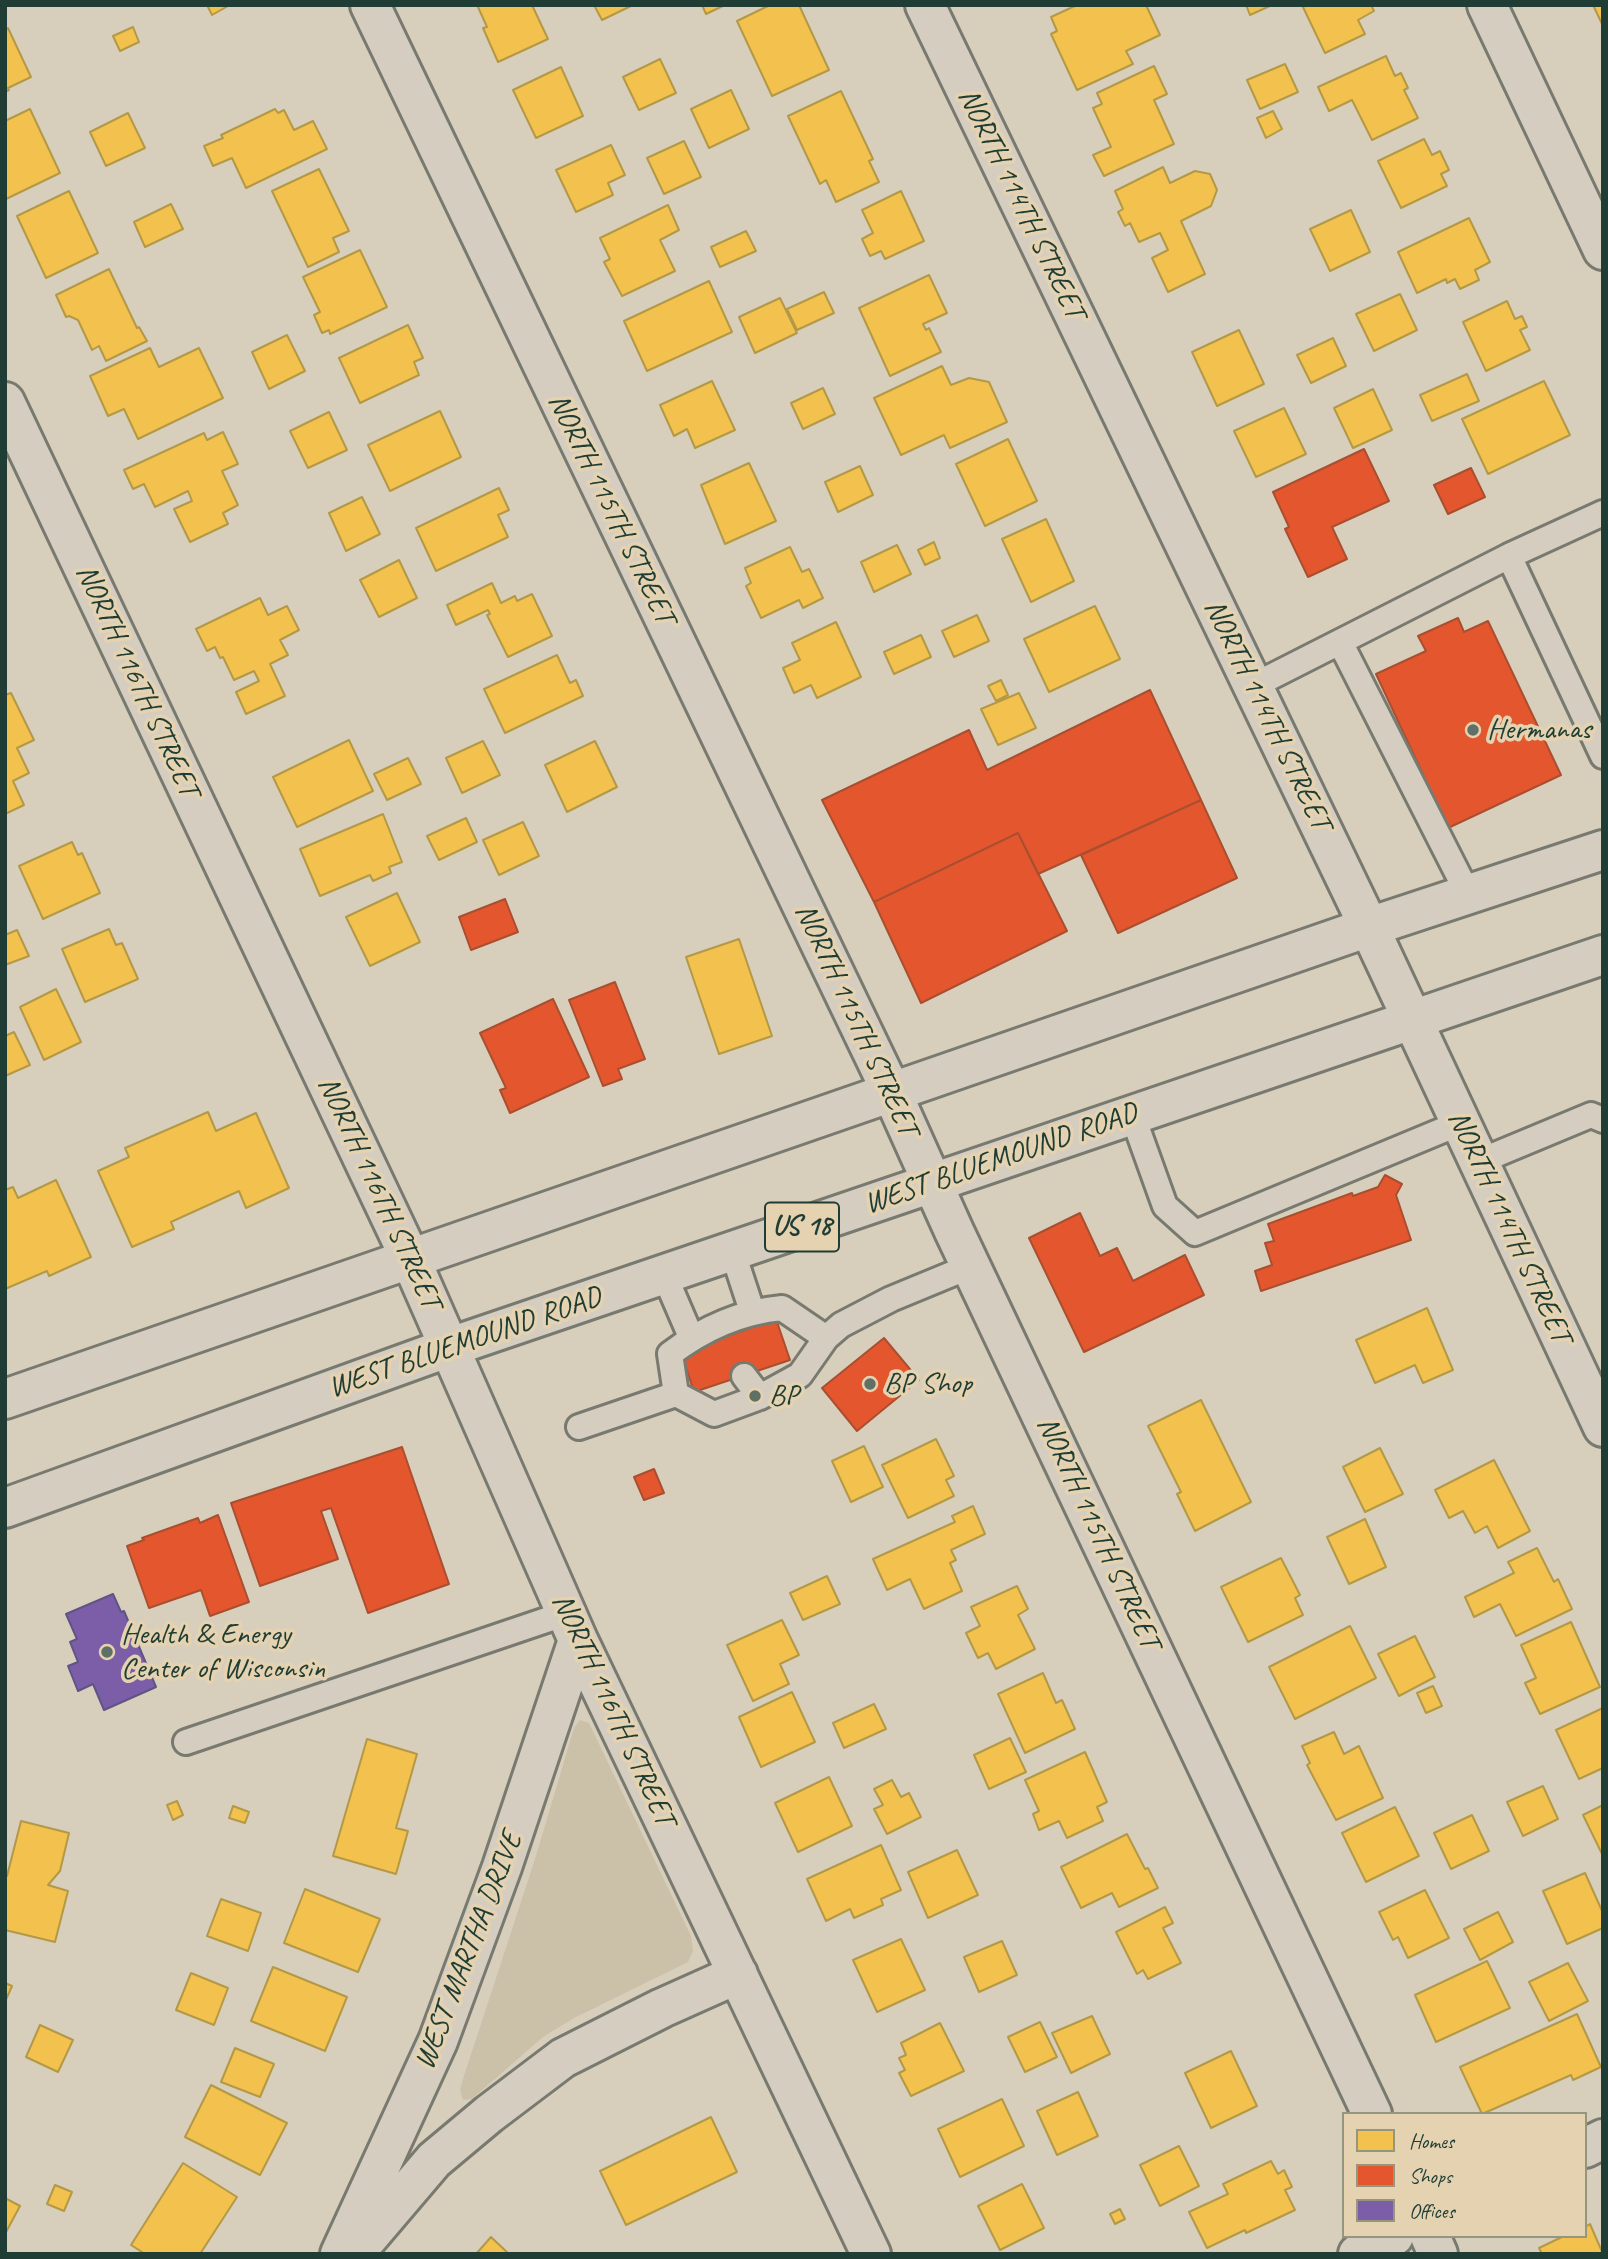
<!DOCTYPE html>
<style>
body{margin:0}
#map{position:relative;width:1608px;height:2259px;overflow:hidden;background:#d8cebc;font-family:Caveat,sans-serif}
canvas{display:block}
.frame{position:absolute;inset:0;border:7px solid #1f3d34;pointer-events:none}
.legend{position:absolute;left:1342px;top:2112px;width:245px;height:126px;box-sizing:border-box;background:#e4d2b0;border:2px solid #95967e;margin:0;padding:9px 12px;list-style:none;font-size:21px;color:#1f3d34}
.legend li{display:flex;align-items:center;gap:14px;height:35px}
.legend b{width:35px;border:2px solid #95967e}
</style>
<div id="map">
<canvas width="1608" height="2259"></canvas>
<div class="frame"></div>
<ul class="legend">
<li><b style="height:19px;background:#f2c14e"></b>Homes</li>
<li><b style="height:19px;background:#e4572e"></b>Shops</li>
<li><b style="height:19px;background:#7b5ea7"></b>Offices</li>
</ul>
</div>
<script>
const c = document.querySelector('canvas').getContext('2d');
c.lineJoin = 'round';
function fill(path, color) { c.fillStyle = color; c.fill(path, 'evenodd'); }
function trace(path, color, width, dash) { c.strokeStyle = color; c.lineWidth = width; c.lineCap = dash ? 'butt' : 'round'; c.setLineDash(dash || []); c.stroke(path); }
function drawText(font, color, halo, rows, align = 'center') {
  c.font = font + ' Caveat,sans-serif'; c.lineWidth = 7; c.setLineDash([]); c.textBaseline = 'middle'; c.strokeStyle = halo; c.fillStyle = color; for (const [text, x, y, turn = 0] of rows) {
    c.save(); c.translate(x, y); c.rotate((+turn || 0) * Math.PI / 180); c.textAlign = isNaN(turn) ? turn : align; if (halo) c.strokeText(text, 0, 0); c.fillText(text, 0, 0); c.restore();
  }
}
fill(new Path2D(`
 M580 1720 589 1723 691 1936 693 1951 688 1962 574 2018 543 2037 472 2099 463 2100 460 2090 463 2079 535 1859 574 1728Z`), '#cbc1a9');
const homes = new Path2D(`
 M207 5H228V6L212 15Z
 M481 5H532L548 39 498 62 483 28 487 27 478 7Z
 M594 5H633L602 20Z
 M702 5H725L706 14Z
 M770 5H799L829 70 772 96 737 21Z
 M1077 5H1146L1160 35 1126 51 1133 64 1077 90 1051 34 1057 31 1051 17Z
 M1246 5H1272L1250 15Z
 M1302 5H1371L1374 11 1358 20 1365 34 1325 53Z
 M1593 5H1603V26Z
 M133 27 139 42 120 51 113 36Z
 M8 28 31 77 8 88 9 90 5 92V30Z
 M1386 56 1395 76 1401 73 1408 88 1404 90 1418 118 1372 140 1352 100 1329 111 1318 87Z
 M660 59 676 93 639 110 623 77Z
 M1285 64 1298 92 1260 109 1247 80Z
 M1154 66 1167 94 1154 100 1174 144 1104 176 1093 155 1111 147 1093 108 1102 104 1097 93Z
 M561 67 583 116 536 138 513 90Z
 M731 90 749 129 709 148 691 109Z
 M841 91 873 159 869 161 879 182 836 202 826 180 820 184 788 116Z
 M30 109 60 173 6 199 5 121Z
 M275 109 278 113 284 110 294 130 313 121 327 149 246 188 232 158 213 166 204 146 223 138 221 135Z
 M1273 111 1282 129 1266 138 1257 118Z
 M128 113 145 148 106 166 90 132Z
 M1424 139 1432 155 1440 151 1449 170 1441 174 1447 186 1401 208 1378 161Z
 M684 141 701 177 664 194 647 158Z
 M611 145 625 175 608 183 613 195 576 212 556 170Z
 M1163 167 1170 183 1195 171 1210 174 1217 190 1211 206 1181 221 1205 274 1168 292 1152 258 1168 250 1160 233 1139 242 1130 223 1125 226 1118 212 1123 209 1115 191Z
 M319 169 349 231 333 238 339 252 308 267 272 191Z
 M69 191 98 253 46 278 17 216Z
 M901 191 924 241 885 259 881 251 870 256 862 239 873 233 862 210Z
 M171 204 183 229 145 247 134 222Z
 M668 205 679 230 660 240 675 271 622 296 604 262 610 259 600 238Z
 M1351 210 1370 252 1330 271 1310 229Z
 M1469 218 1490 262 1475 270 1479 280 1460 289 1455 279 1447 283 1446 279 1417 293 1398 252Z
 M746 231 756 251 720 267 711 247Z
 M360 250 387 307 330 334 329 330 322 333 314 315 320 312 303 277Z
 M109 269 137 328 139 327 147 341 106 361 99 346 92 350 78 320 69 316 66 317 56 295Z
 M929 275 947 313 923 324 926 330 929 328 941 352 890 376 859 308Z
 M709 281 732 332 647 371 624 321Z
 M824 292 834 313 797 330 787 309Z
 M1400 294 1417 330 1374 351 1356 314Z
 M780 298 797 333 755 353 739 317Z
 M1507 301 1515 319 1522 316 1527 327 1520 330 1530 350 1486 371 1463 322Z
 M408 325 423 358 414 362 419 375 360 403 339 358Z
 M1239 330 1264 384 1217 406 1192 352Z
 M287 335 305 371 269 389 252 352Z
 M1333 338 1346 366 1311 383 1297 355Z
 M150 348 159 367 199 348 223 398 138 439 124 409 108 416 90 376Z
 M942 366 951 385 969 378 989 382 1007 422 950 448 944 435 901 455 874 398Z
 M1467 374 1479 401 1432 421 1420 395Z
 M712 381 735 430 695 448 687 429 674 436 660 405Z
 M1544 381 1570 435 1488 474 1462 419Z
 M823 388 835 414 803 429 791 403Z
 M1373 389 1392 430 1353 448 1334 408Z
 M1284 408 1306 454 1256 477 1234 431Z
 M440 411 461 457 390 491 368 445Z
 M329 412 347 450 308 468 290 431Z
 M223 432 238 464 222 471 238 505 223 513 228 524 190 542 174 509 192 501 188 491 155 507 144 484 133 489 124 470 204 433 207 440Z
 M1008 439 1037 501 985 526 956 464Z
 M749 463 776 521 725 544 701 485Z
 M860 466 873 495 838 512 825 482Z
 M499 488 509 510 498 515 508 537 436 571 416 528Z
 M362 497 380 534 346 551 329 513Z
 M1046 519 1074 581 1031 602 1002 539Z
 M934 542 940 558 925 565 918 550Z
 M897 545 911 574 874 592 861 562Z
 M790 547 802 572 809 569 823 598 803 608 799 600 761 618 746 586 751 583 745 568Z
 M399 560 417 598 379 617 360 580Z
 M492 583 501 603 515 596 517 601 532 594 552 636 508 657 487 615 490 614 488 610 456 625 447 605Z
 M260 598 268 615 287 606 299 630 280 640 288 655 270 664 285 696 246 714 236 692 259 681 254 671 234 680 223 657 220 658 215 647 207 651 196 629Z
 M1095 606 1120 659 1049 692 1024 639Z
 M977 615 989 641 954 657 942 631Z
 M836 622 861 677 817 698 811 685 794 693 783 668 800 660 792 643Z
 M921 635 931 657 894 674 884 652Z
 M557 655 570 683 576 680 583 696 505 733 484 689Z
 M1001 680 1008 695 996 701 988 686Z
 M11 693 34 740 17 748 29 773 13 781 24 805 5 814V695Z
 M1019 693 1036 728 998 745 981 709Z
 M349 740 373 791 297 827 273 777Z
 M483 741 500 775 462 793 446 758Z
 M595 741 617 787 567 812 545 765Z
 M408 758 421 784 387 800 374 774Z
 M383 814 402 862 389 867 391 873 373 881 370 875 320 896 300 849Z
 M466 818 477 842 439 860 427 836Z
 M523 822 539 856 499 875 483 840Z
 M72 842 78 855 82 853 100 893 43 919 19 866Z
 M397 893 420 942 370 966 346 917Z
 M109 929 116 945 122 943 138 979 85 1002 62 949Z
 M17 930 29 956 5 965V935Z
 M739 939 772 1036 719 1054 686 957Z
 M56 989 81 1042 44 1060 20 1007Z
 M14 1032 30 1065 5 1076V1036Z
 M208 1112 216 1131 256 1113 289 1188 246 1208 239 1191 171 1222 174 1229 132 1247 98 1171 129 1157 125 1148Z
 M56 1180 91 1257 49 1276 47 1271 5 1289V1190L13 1187 18 1198Z
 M1427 1308 1453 1370 1423 1383 1415 1365 1375 1383 1356 1340Z
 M1201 1400 1251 1502 1195 1531 1177 1494 1181 1492 1148 1426Z
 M936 1439 954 1476 946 1480 954 1496 908 1518 882 1465Z
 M864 1446 883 1487 851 1502 832 1461Z
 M1380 1448 1403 1494 1365 1512 1343 1467Z
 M1494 1460 1530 1531 1498 1548 1487 1526 1475 1533 1463 1511 1449 1518 1435 1490Z
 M973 1506 985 1534 951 1550 956 1560 950 1563 962 1591 924 1609 910 1579 887 1590 873 1559 955 1522 952 1516Z
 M1365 1519 1386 1567 1349 1584 1327 1537Z
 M1537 1548 1554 1582 1558 1579 1572 1609 1516 1636 1500 1604 1474 1617 1465 1597 1514 1573 1508 1562Z
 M1281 1558 1300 1595 1295 1598 1303 1615 1248 1642 1221 1587Z
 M827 1576 840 1604 803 1620 790 1593Z
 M1017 1586 1028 1609 1018 1615 1035 1649 996 1669 988 1653 978 1658 966 1633 980 1626 971 1607Z
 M782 1620 799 1655 780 1664 789 1684 753 1701 727 1645Z
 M1571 1622 1600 1687 1540 1714 1525 1683 1536 1678 1521 1645Z
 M1350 1626 1376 1678 1295 1719 1269 1667Z
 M1415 1636 1435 1677 1399 1696 1378 1654Z
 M1043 1673 1056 1703 1062 1700 1075 1729 1025 1753 998 1694Z
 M1433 1686 1442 1706 1426 1713 1417 1693Z
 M792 1692 815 1742 761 1767 739 1717Z
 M874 1704 886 1729 844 1748 833 1723Z
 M1603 1708V1768L1579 1779 1556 1730Z
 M1334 1732 1344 1754 1359 1746 1383 1798 1336 1820 1307 1765 1310 1763 1302 1746Z
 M1010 1738 1026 1772 989 1789 974 1755Z
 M367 1739 417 1754 396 1828 408 1831 396 1874 333 1856Z
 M1085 1752 1107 1802 1097 1807 1103 1821 1067 1838 1059 1821 1039 1830 1033 1814 1039 1811 1025 1780Z
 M829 1777 852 1826 798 1852 775 1803Z
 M892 1780 901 1797 909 1793 921 1817 887 1834 874 1809 883 1805 874 1789Z
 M1543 1786 1558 1819 1523 1836 1507 1802Z
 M177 1801 183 1815 173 1820 167 1805Z
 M1603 1805V1856L1583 1815Z
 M233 1806 249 1812 245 1823 229 1818Z
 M1395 1807 1419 1856 1366 1882 1342 1833Z
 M1472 1815 1489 1851 1451 1869 1434 1833Z
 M21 1821 69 1833 60 1871 48 1885 68 1891 55 1942 5 1930V1876H7Z
 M1127 1834 1145 1869 1148 1868 1158 1888 1119 1907 1112 1893 1081 1908 1061 1867Z
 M881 1845 901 1890 881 1899 883 1905 854 1918 850 1909 826 1921 807 1879Z
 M957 1850 978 1895 928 1918 908 1872Z
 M1585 1873 1603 1913V1928L1567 1944 1543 1891Z
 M305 1889 380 1919 358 1972 284 1943Z
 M1425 1890 1449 1938 1408 1958 1398 1937 1393 1940 1379 1912Z
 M221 1899 261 1913 248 1951 207 1936Z
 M1165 1907 1173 1923 1163 1928 1181 1963 1148 1979 1143 1970 1137 1974 1116 1932Z
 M1498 1912 1513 1942 1480 1960 1464 1929Z
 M901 1939 925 1990 877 2012 853 1960Z
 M1002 1941 1017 1975 979 1992 964 1957Z
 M1487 1961 1510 2008 1436 2042 1415 1995Z
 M1568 1963 1588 2001 1549 2021 1529 1982Z
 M273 1967 347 1997 325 2051 251 2021Z
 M191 1973 228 1988 214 2025 176 2010Z
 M5 1983 12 1986 5 2002Z
 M1577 2014 1601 2067 1573 2080 1571 2075 1482 2114 1460 2067Z
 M1092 2016 1110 2054 1071 2073 1052 2033Z
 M1040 2022 1057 2057 1025 2072 1008 2037Z
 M940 2023 964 2071 911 2096 899 2073 905 2070 899 2058 906 2055 901 2043Z
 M40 2025 73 2040 58 2072 26 2057Z
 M235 2048 274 2064 260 2097 221 2082Z
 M1231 2051 1257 2106 1211 2128 1185 2073Z
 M211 2085 287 2123 260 2175 185 2137Z
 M1078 2092 1098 2136 1057 2155 1037 2111Z
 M1002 2099 1024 2146 960 2177 938 2129Z
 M711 2117 737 2172 626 2225 600 2171Z
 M1179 2146 1199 2186 1160 2206 1140 2165Z
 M1271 2161 1278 2174 1284 2170 1292 2187 1285 2190 1295 2210 1246 2233 1245 2230 1207 2248 1189 2212 1228 2194 1223 2184Z
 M183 2163 237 2197 200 2254H145L131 2245Z
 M1022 2184 1044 2228 1000 2250 978 2206Z
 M55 2185 72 2192 64 2211 47 2204Z
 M5 2198 20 2206 5 2234Z
 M1120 2209 1125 2219 1115 2224 1110 2214Z
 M1590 2224 1603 2254H1542L1539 2248 1564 2236H1585V2227Z
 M491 2237 509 2254H476Z`);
fill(homes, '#f2c14e');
trace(homes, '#b39946', 2);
const shops = new Path2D(`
 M1364 449 1389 501 1332 527 1347 559 1308 577 1285 529 1289 527 1273 492Z
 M1471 468 1485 497 1448 514 1434 485Z
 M1458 618 1464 632 1488 621 1561 775 1448 828 1376 674 1426 651 1418 636Z
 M1150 690 1201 800 1038 874 1018 833 874 902 822 800 969 730 987 770Z
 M1201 800 1237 878 1118 933 1081 855Z
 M1018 833 1067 931 921 1003 874 902Z
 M505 899 518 932 471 950 459 917Z
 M615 982 645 1059 618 1069 622 1079 603 1086 569 1000Z
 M553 999 589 1077 510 1113 500 1090 506 1088 480 1033Z
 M1385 1175 1402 1184 1396 1195 1411 1240 1261 1291 1255 1271 1272 1265 1265 1243 1274 1241 1268 1224 1352 1193 1353 1196 1378 1187Z
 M1080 1213 1100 1256 1117 1248 1133 1281 1185 1255 1204 1295 1084 1352 1029 1238Z
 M776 1319 790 1360 694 1392 681 1352Z
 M884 1338 919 1380 857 1431 822 1388Z
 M402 1447 449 1584 368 1613 331 1508 321 1511 338 1559 260 1586 231 1503Z
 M654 1469 664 1493 644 1500 634 1477Z
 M218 1515 249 1602 210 1616 201 1590 149 1608 127 1546 144 1540 142 1538 198 1518 200 1523Z`);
fill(shops, '#e4572e');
trace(shops, '#a94f30', 2);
const offices = new Path2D(`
 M113 1594 121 1612 124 1611 156 1687 104 1710 93 1684 78 1691 68 1666 78 1662 70 1642 77 1639 66 1614Z`);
fill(offices, '#7b5ea7');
trace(offices, '#5f5484', 2);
const service = new Path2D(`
 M1603 513 1509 556 1603 756
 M1340 642 1468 894
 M1253 686 1509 556
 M1132 1114 1165 1206 1195 1233 1460 1123
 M1478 1162 1591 1115 1603 1120
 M732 1250 752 1311
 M664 1274 691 1337
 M744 1376 760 1397 800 1375 826 1338 841 1325 891 1299 971 1266
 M676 1394 714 1414 760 1397
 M579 1427 676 1394 670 1354C704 1328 740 1312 782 1308L826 1338
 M186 1742 567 1613`);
const minor = new Path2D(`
 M370 5 892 1093 954 1231 1372 2114
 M925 5 1369 927 1603 1427
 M1487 5 1603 250
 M5 402 410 1258 578 1640 871 2254
 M1585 2148 1603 2139
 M1430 2236 1438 2254
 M340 2254 438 2041 502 1867 578 1640
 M354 2254 434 2160 489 2114 563 2058 662 2008 738 1974
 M1358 2254 1394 2236`);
const primary = new Path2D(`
 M5 1399 1369 927 1603 850
 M5 1508 450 1347 1603 955`);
trace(service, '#78796f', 30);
trace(minor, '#78796f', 44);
trace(primary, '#78796f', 44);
trace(service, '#d4cdc0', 24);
trace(minor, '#d4cdc0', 38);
trace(primary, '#d4cdc0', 38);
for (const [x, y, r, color] of [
 [1473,730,7,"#607064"],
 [870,1384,7,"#607064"],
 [755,1396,7,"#607064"],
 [107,1652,7,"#607064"]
]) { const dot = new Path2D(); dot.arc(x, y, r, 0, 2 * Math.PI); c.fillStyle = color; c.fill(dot); trace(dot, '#e4d2b0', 2.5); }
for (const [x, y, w] of [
 [802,1227,74]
]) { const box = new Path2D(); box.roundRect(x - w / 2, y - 24.5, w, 49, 5); c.fillStyle = '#e4d2b0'; c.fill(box); trace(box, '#1f3d34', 2); }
drawText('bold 28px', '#1f3d34', null, [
 ["US 18",802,1227]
]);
drawText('30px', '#1f3d34', '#e4d2b0', [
 ["NORTH 114TH STREET",1021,204,64],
 ["NORTH 115TH STREET",611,509,64],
 ["NORTH 116TH STREET",137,681,65],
 ["NORTH 114TH STREET",1267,715,64],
 ["NORTH 115TH STREET",856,1020,65],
 ["WEST BLUEMOUND ROAD",1001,1159,-19],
 ["NORTH 116TH STREET",379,1193,65],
 ["NORTH 114TH STREET",1509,1227,65],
 ["WEST BLUEMOUND ROAD",465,1343,-19],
 ["NORTH 115TH STREET",1098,1533,65],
 ["NORTH 116TH STREET",613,1710,65],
 ["WEST MARTHA DRIVE",469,1951,-69]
]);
drawText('30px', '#1f3d34', '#e4d2b0', [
 ["Hermanas",1487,730],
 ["BP Shop",884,1384],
 ["BP",769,1396],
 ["Health & Energy",121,1635],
 ["Center of Wisconsin",121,1669]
], 'left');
</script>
